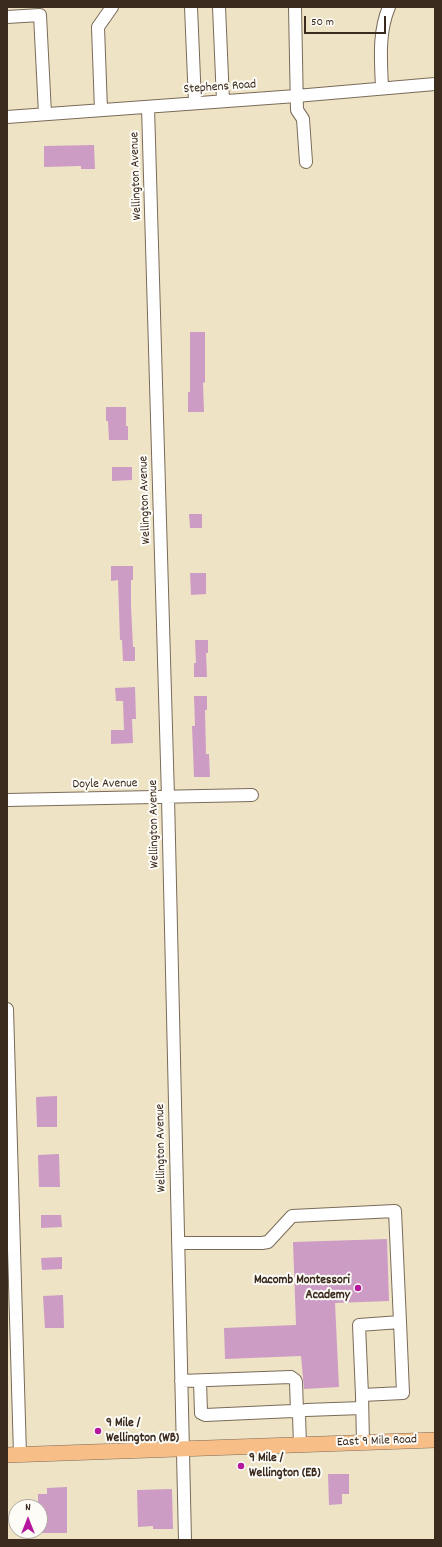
<!DOCTYPE html>
<style>
body{margin:0}
#map{position:relative;width:442px;height:1547px;overflow:hidden;background:#efe3c6;font-family:Dekko,sans-serif}
canvas{display:block}
.frame{position:absolute;inset:0;border:8px solid #3b2a1e;pointer-events:none}
.north{position:absolute;left:8px;top:1499px;width:40px;height:40px;box-sizing:border-box;background:#fdfcf7;border:1px solid #afa8a0;border-radius:50%;rotate:0deg;font-size:11px;font-weight:700;line-height:16px;text-align:center;color:#3b2a1e}
.north::after{content:'';display:block;margin:auto;width:14px;height:18px;background:#b5179e;clip-path:polygon(50% 0,100% 100%,50% 72%,0 100%)}
.scale{position:absolute;left:304px;top:16px;width:82px;height:18px;box-sizing:border-box;border:2px solid #3b2a1e;border-top:0;padding-left:5px;font-size:12px;line-height:14px;white-space:nowrap;color:#3b2a1e;-webkit-text-stroke:3px #fdfcf7;paint-order:stroke}
</style>
<div id="map">
<canvas width="442" height="1547"></canvas>
<div class="frame"></div>
<div class="north">N</div>
<div class="scale">50 m</div>
</div>
<script>
const c = document.querySelector('canvas').getContext('2d');
c.lineJoin = 'round';
function fill(path, color) { c.fillStyle = color; c.fill(path, 'evenodd'); }
function trace(path, color, width, dash) { c.strokeStyle = color; c.lineWidth = width; c.lineCap = dash ? 'butt' : 'round'; c.setLineDash(dash || []); c.stroke(path); }
function drawText(font, color, halo, rows, align = 'center') {
  c.font = font + ' Dekko,sans-serif'; c.lineWidth = 4; c.setLineDash([]); c.textBaseline = 'middle'; c.strokeStyle = halo; c.fillStyle = color; for (const [text, x, y, turn = 0] of rows) {
    c.save(); c.translate(x, y); c.rotate((+turn || 0) * Math.PI / 180); c.textAlign = isNaN(turn) ? turn : align; if (halo) c.strokeText(text, 0, 0); c.fillText(text, 0, 0); c.restore();
  }
}
fill(new Path2D(`
 M94 145 95 169H81V166L44 167V146Z
 M190 332H205V382L203 383 204 412H188V392H190Z
 M106 407H126V426H128V440H109L108 421H106Z
 M112 467H132V480L112 481Z
 M189 514H202V528H190Z
 M111 566H133V580H131V606L133 647H135V661H123L122 640H120L118 580 111 581Z
 M190 573H206V594L191 595Z
 M195 640H208V653H206L207 677H194V663H196Z
 M135 687 136 719H132L133 743 111 744V730H124L123 701H116L115 688Z
 M194 696H207V710H205L206 754H209L210 777H194L192 726H195Z
 M57 1096V1127H37L36 1097Z
 M59 1154 60 1187H39L38 1155Z
 M41 1215H61L62 1227 41 1228Z
 M387 1239 389 1301 335 1303 339 1387 304 1389 301 1356 225 1359 224 1328 296 1325 293 1242Z
 M62 1257V1269L42 1270 41 1258Z
 M63 1295 64 1328H45L43 1296Z
 M328 1474H349V1494H342V1504L329 1505Z
 M67 1487V1533H40V1507H38V1494H47V1488Z
 M172 1489 173 1529H153V1526L138 1527 137 1490Z`), '#cc9cc5');
const minor = new Path2D(`
 M191 7 195 103
 M219 7 223 101
 M295 7 297 110 303 119 306 162
 M7 17 40 15 45 114
 M382 88C381 61 378 33 389 7
 M148 107 168 797 185 1540
 M101 110 98 27 112 7
 M7 117 296 96 435 84
 M7 800 252 795
 M7 1009 20 1455
 M178 1243H262L268 1242 292 1216 395 1211 400 1322 359 1325 362 1395
 M181 1381 291 1377 295 1380 296 1382 297 1412 306 1410 362 1408
 M200 1381 201 1413 205 1415 293 1411 297 1412 299 1415 300 1445
 M363 1443 362 1395 403 1393 400 1322`);
const major = new Path2D(`
 M7 1455 435 1440`);
trace(minor, '#7a6b59', 14);
trace(major, '#7a6b59', 16);
trace(minor, '#fff', 12);
trace(major, '#f7be88', 15);
for (const [x, y, r, color] of [
 [358,1288,4,"#b5179e"],
 [98,1431,4,"#b5179e"],
 [241,1466,4,"#b5179e"]
]) { const dot = new Path2D(); dot.arc(x, y, r, 0, 2 * Math.PI); c.fillStyle = color; c.fill(dot); trace(dot, '#fdfcf7', 1.5); }
drawText('13px', '#3b2a1e', '#fdfcf7', [
 ["Stephens Road",220,88,-4],
 ["Wellington Avenue",137,176,-92],
 ["Wellington Avenue",146,500,-92],
 ["Doyle Avenue",105,785,-1],
 ["Wellington Avenue",155,824,-91],
 ["Wellington Avenue",162,1148,-91],
 ["East 9 Mile Road",377,1442,-2]
]);
drawText('bold 13px', '#3b2a1e', '#fdfcf7', [
 ["Macomb Montessori",350,1281,"right"],
 ["Academy",350,1296,"right"],
 ["9 Mile /",106,1424],
 ["Wellington (WB)",106,1439],
 ["9 Mile /",249,1459],
 ["Wellington (EB)",249,1474]
], 'left');
</script>
